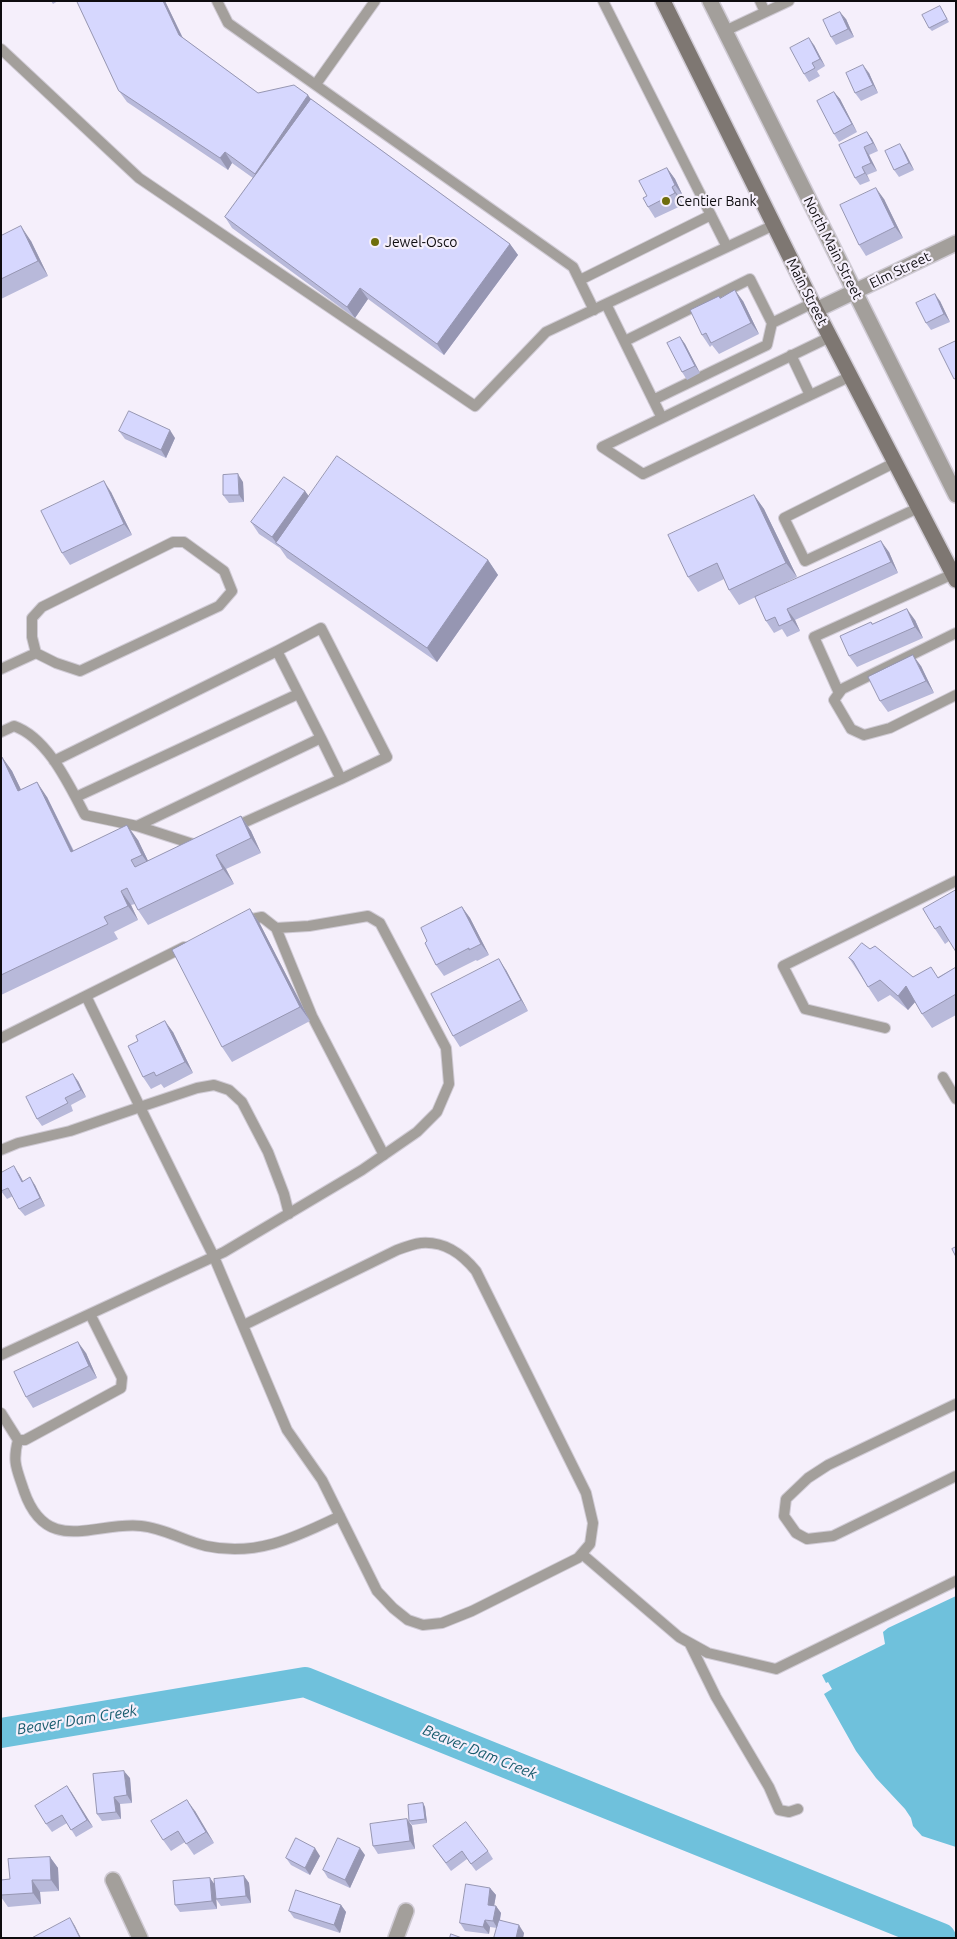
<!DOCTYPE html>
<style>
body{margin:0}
#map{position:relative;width:957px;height:1939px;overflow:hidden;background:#f5effb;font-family:Ubuntu,sans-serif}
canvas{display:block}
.frame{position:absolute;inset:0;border:2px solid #0e0c0f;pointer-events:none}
</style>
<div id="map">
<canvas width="957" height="1939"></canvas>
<div class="frame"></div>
</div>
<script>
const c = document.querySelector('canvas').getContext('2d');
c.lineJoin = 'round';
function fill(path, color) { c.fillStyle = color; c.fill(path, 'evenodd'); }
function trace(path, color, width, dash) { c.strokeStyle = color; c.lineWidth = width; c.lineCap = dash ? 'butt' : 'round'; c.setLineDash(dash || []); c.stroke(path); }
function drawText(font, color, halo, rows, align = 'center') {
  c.font = font + ' Ubuntu,sans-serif'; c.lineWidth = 4.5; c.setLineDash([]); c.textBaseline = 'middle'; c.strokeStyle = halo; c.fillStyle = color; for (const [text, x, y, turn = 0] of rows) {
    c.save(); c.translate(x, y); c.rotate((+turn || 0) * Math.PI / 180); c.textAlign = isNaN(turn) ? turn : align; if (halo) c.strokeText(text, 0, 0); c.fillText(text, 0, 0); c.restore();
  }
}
fill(new Path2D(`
 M956 1596V1847L922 1836 913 1826 911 1818 905 1809 876 1778 856 1751 824 1694 832 1689 828 1682 826 1683 822 1675 885 1644 883 1632 888 1628Z`), '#6fc1dc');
trace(new Path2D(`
 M1 1733 305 1682 941 1938`), '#6fc1dc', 30);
const lane = new Path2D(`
 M217 1 228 23 573 267 594 310
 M603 1 727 247
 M760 1 765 12
 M725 31 789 1
 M1 49 139 178 475 406 546 332 774 225
 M316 84 375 1
 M580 280 711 215
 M606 304 662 418
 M830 337 602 447 643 474 851 376
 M625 341 750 279 772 323 813 303
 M791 355 810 395
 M653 400 767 345 772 323
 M896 462 784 518 805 561 918 508
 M173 542H184L224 571 232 591 219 606 80 671 56 663 36 653 32 637V618L42 607Z
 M956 633 842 689 834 700 851 729 864 735 890 728 956 695
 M277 651 321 628 387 757 341 779
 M1 669 36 653
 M839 693 814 637 953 574
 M1 732 14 726C48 738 69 785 85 815L137 826 321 738 277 651 54 761
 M76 797 298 694
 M137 826 196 845 200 843
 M234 827 341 779 321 738
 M276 928 312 1016 384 1155
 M86 996 140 1107 197 1088 214 1085 229 1090 242 1102 268 1152 284 1194 289 1214
 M885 1028 805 1009 783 966 956 881
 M1 1038 184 947
 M943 1077 956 1099
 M1 1150 18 1143 70 1131 140 1107 214 1257 287 1430 322 1480 377 1591 393 1608 408 1620 423 1625 442 1623 472 1611 578 1558 590 1544 593 1523 586 1493 476 1271C462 1254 445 1241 421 1243 413 1244 405 1247 397 1250L244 1325
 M1 1355 224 1252 362 1170 417 1132 437 1112 449 1084 446 1048 380 923 368 916 309 926 276 928 262 917 242 921
 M956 1404 828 1465 808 1478 786 1499 784 1516 796 1533 807 1539 833 1536 956 1476
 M1 1413 18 1440H25L121 1388 122 1378 90 1314
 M18 1440C12 1463 17 1469 24 1491 47 1557 95 1521 141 1526 164 1528 184 1541 206 1546 257 1557 296 1537 340 1516
 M582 1554 679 1637 708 1653 776 1669 956 1581
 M690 1644 716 1697 769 1787 779 1810 789 1812 798 1809`);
const street = new Path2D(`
 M710 1 956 495
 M816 310 956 243
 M113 1880 140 1938
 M396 1938 406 1911`);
const secondary = new Path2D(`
 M663 1 816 310 956 580`);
trace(lane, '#d0cbd5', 12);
trace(street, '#d0cbd5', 18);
trace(secondary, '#d0cbd5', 18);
trace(lane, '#a39f9b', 10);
trace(street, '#a39f9b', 15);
trace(secondary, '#7e7772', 15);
fill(new Path2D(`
 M51 1H58L53 4Z
 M77 1H165L183 38 258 93 311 99 510 244 518 255 444 355 368 299 355 318 232 228 225 217 253 178 232 163 228 170 127 102 119 91Z
 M940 6 949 22 932 31 929 28Z
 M846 19 854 37 836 45 831 37Z
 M814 45 825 66 817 71 820 76 809 82 804 74Z
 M869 73 878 93 861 101 855 93Z
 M834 92 840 99 857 132 839 142 834 134Z
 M867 132 872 139 878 151 869 155 877 171 867 175 870 181 860 185 855 178Z
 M905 152 914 170 899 177 894 170Z
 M667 168 675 179 683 196 680 198 683 205 655 218 648 207 647 196Z
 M884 199 903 238 866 256 859 245Z
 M1 236 31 241 48 276 1 299Z
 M720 298 743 301 759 334 719 354 712 345 710 347 702 335Z
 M940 301 950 322 931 330 926 323Z
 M680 337 685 344 700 373 687 380 682 372Z
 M119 431 175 438 166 458 125 439Z
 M243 482 244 502 229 503 223 495Z
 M305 491 309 497 488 560 498 575 437 662 287 558 280 548 259 534 251 522Z
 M111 492 132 535 70 565 62 553Z
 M754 495 764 509 797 577 739 605 729 590 724 579 698 592 688 577Z
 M889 552 898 573 795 620 800 631 787 637 782 629 774 633 766 621 755 597Z
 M915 620 923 638 857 667 849 656 871 622 873 624Z
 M921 666 934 693 888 712 880 701Z
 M1 757H2L12 771 21 790 47 797 74 851 138 840 148 861 241 816 251 831 261 853 226 869 234 884 148 925 138 910 135 904 131 905 138 920 114 932 118 939 1 995Z
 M956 890 949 941 945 944 935 929Z
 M462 907 470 918 489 955 477 961 476 960 444 976 436 965 427 941Z
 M250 909 260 924 310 1021 232 1062 222 1047Z
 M870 949 913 977H938L956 967V1015L932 1028 922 1014 915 1002 908 1010 890 995 878 1002 849 958Z
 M506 970 528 1011 460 1047 453 1036Z
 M173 1032 193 1073 164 1088 161 1084 151 1089 143 1077Z
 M78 1081 86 1097 71 1105 73 1111 42 1126 37 1119Z
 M19 1174 23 1181 35 1185 45 1206 25 1216 19 1209 13 1196 7 1199 1 1191Z
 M86 1353 97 1378 33 1408 26 1397Z
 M130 1778 132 1803 120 1804 121 1819 102 1821 97 1814Z
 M67 1786 93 1827 76 1837 67 1823 52 1832 46 1824Z
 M423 1803 425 1807 427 1823 412 1825 409 1821Z
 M195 1811 214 1843 194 1855 185 1842 171 1851 163 1840Z
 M407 1819 412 1826 415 1849 378 1854 373 1846Z
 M433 1846 488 1851 493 1859 476 1871 467 1859 451 1871Z
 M365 1855 350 1888 328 1878 323 1870Z
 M320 1856 310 1875 291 1865 286 1858Z
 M50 1857 58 1868 59 1891 40 1892 41 1904 8 1907 1 1897V1880L10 1879Z
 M244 1876 249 1883 251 1903 221 1906 216 1899 217 1909 180 1912 175 1905 210 1878 215 1885Z
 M490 1888 496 1895 494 1906H496L501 1913 500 1920 524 1933 523 1938H494L497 1928 490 1927 489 1934 465 1931 460 1923Z
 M341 1905 346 1912 340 1933 294 1918 289 1911Z`), '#b8b9da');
fill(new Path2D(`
 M163 1H165L187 47 179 35Z
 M840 12 846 19 854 37 848 29Z
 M809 38 814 45 825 66 820 59Z
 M863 65 869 73 878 93 873 85Z
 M834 92 840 99 857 132 852 124Z
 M308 95 316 106 262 185 255 174Z
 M867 132 872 139 878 151 873 143Z
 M900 144 905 152 914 170 909 163Z
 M864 147 869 155 877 171 871 163Z
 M225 152 232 163 228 170 220 158Z
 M862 167 867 175 870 181 865 173Z
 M667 168 675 179 683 196 675 185Z
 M672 187 680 198 683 205 675 193Z
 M876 188 884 199 903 238 895 227Z
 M21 226 31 241 48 276 38 261Z
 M510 244 518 255 444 355 437 344Z
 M360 288 368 299 355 318 347 307Z
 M735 290 743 301 759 334 751 323Z
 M935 294 940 301 950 322 944 314Z
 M680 337 685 344 700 373 695 366Z
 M170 430 175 438 166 458 161 450Z
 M238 474 243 482 244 502 239 495Z
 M104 481 111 492 132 535 124 524Z
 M305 491 313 502 276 543 280 548 272 537Z
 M754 495 764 509 797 577 786 563Z
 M881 541 889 552 898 573 891 562Z
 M488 560 498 575 437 662 427 648Z
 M787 609 795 620 800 631 792 620Z
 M907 609 915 620 923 638 915 627Z
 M913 655 921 666 934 693 926 681Z
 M2 757 12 771 29 806 18 791Z
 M37 782 47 797 81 867 71 852Z
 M241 816 251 831 261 853 251 838Z
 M127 825 138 840 152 869 142 855Z
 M216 855 226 869 234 884 223 869Z
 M121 891 131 905 138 920 128 906Z
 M462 907 470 918 489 955 481 944Z
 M250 909 260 924 310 1021 300 1007Z
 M499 959 506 970 528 1011 521 1000Z
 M906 986 916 1001 908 1010 898 996Z
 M165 1021 173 1032 193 1073 185 1062Z
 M73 1074 78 1081 86 1097 81 1090Z
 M14 1166 19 1174 27 1189 22 1182Z
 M30 1177 35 1185 45 1206 40 1198Z
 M78 1342 86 1353 97 1378 89 1366Z
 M124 1771 130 1778 132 1803 127 1795Z
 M67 1786 72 1793 93 1827 87 1820Z
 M114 1797 120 1804 121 1819 116 1812Z
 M187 1800 195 1811 214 1843 206 1832Z
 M423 1803 425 1807 427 1823 425 1819Z
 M407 1819 412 1826 415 1849 410 1841Z
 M315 1848 320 1856 310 1875 305 1868Z
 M360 1848 365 1855 350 1888 345 1880Z
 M50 1857 58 1868 59 1891 51 1880Z
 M244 1876 249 1883 251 1903 246 1896Z
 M210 1878 215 1885 217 1909 212 1901Z
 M32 1880 40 1892 41 1904 33 1893Z
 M490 1888 496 1895 493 1912 488 1905Z
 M341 1905 346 1912 340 1933 334 1925Z
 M496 1906 501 1913 498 1929 493 1921Z
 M70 1918 75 1926 81 1938H80Z
 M485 1920 490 1927 489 1934 483 1927Z
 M519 1925 524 1933 523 1938H516Z`), '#9696b2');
const building = new Path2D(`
 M77 1H163L179 35 258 93 294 85 308 95 255 174 225 152 220 158 119 91Z
 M940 6 947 19 929 28 922 15Z
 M840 12 848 29 831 37 823 20Z
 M809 38 820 59 812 63 815 68 804 74 790 48Z
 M863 65 873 85 855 93 846 73Z
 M834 92 852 124 834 134 817 101Z
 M311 99 510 244 437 344 360 288 347 307 225 217Z
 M867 132 873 143 864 147 871 163 862 167 865 173 855 178 839 145Z
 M900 144 909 163 894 170 885 151Z
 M667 168 675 185 672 187 675 193 648 207 643 198 647 196 639 181Z
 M876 188 895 227 859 245 840 205Z
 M21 226 38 261 1 279V236Z
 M735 290 751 323 711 343 706 333 702 335 690 310 719 296 720 298Z
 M935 294 944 314 926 323 916 303Z
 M680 337 695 366 682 372 667 343Z
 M956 341V378L954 379 939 349Z
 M129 411 170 430 161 450 119 431Z
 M337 456 488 560 427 648 276 543Z
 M238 474 239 495H223V475Z
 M284 477 305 491 272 537 251 522Z
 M104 481 124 524 62 553 41 511Z
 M754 495 786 563 729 590 717 563 688 577 668 535Z
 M881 541 891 562 787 609 792 620 779 626 775 617 766 621 755 597Z
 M907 609 915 627 849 656 840 636 871 622 872 624Z
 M913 655 926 681 880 701 868 677Z
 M1 757H2L18 791 37 782 71 852 127 825 142 855 131 860 135 867 241 816 251 838 216 855 223 869 138 910 127 888 121 891 128 906 104 917 108 924 1 975Z
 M956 890V952L940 926 935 929 923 909Z
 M462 907 481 944 469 950V948L436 965 425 943 427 941 421 928Z
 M250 909 300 1007 222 1047 172 950Z
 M862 943 870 949 875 946 913 977 931 967 938 978 956 967V994L922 1014 906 986 898 996 880 980 868 987 853 961 849 958Z
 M499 959 521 1000 453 1036 431 994Z
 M165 1021 185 1062 156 1076 154 1072 143 1077 128 1046 138 1041 136 1036Z
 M73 1074 81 1090 65 1098 68 1103 37 1119 26 1097Z
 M14 1166 22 1182 30 1177 40 1198 19 1209 8 1188 1 1191V1173Z
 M956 1247V1257L952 1249Z
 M78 1342 89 1366 26 1397 14 1372Z
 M124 1771 127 1795 114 1797 116 1812 97 1814 93 1774Z
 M67 1786 87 1820 71 1830 62 1815 46 1824 35 1806Z
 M187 1800 206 1832 186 1844 178 1831 163 1840 151 1821Z
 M423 1803 425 1819 409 1821 408 1805Z
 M407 1819 410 1841 373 1846 370 1824Z
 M466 1822 488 1851 471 1864 462 1851 446 1863 433 1846Z
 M296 1838 315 1848 305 1868 286 1858Z
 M338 1838 360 1848 345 1880 323 1870Z
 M50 1857 51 1880H32L33 1893 1 1895V1880L10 1879 8 1859Z
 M244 1876 246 1896 216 1899 214 1879Z
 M210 1878 212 1901 175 1905 173 1881Z
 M466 1884 490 1888 488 1905 496 1906 493 1921 485 1920 483 1927 460 1923Z
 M296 1890 341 1905 334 1925 289 1911Z
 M70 1918 80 1938H32Z
 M499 1920 519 1925 516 1938H494Z
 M451 1934 462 1938H450Z`);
fill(building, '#d6d7fe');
trace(building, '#9696b2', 1);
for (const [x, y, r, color] of [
 [666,201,5,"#6f6d0c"],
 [375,242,5,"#6f6d0c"]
]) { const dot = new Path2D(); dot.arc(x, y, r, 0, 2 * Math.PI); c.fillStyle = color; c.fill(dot); trace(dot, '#f5effb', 2); }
drawText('14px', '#0e0c0f', '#f5effb', [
 ["Centier Bank",676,201],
 ["Jewel-Osco",385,242]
], 'left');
drawText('14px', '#0e0c0f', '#f5effb', [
 ["North Main Street",833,248,63],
 ["Elm Street",900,270,-26],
 ["Main Street",807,292,63]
]);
drawText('italic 15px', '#175b6d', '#f5effb', [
 ["Beaver Dam Creek",77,1720,-9],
 ["Beaver Dam Creek",480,1752,22]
]);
</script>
